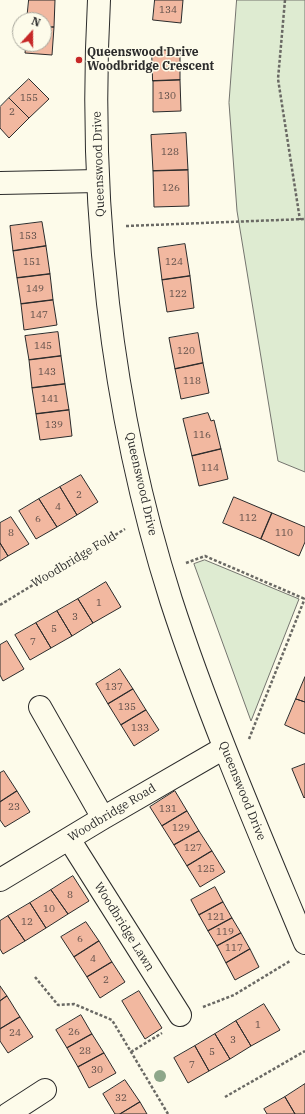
<!DOCTYPE html>
<style>
body{margin:0}
#map{position:relative;width:305px;height:1114px;overflow:hidden;background:#fdfbea;font-family:"IBM Plex Serif",serif}
canvas{display:block}
.north{position:absolute;left:12px;top:12px;width:40px;height:40px;box-sizing:border-box;background:#fdfbea;border:1px solid #a9a89e;border-radius:50%;rotate:21deg;font-size:11px;font-weight:700;line-height:16px;text-align:center;color:#2b2b2b}
.north::after{content:'';display:block;margin:auto;width:14px;height:18px;background:#c62828;clip-path:polygon(50% 0,100% 100%,50% 72%,0 100%)}
</style>
<div id="map">
<canvas width="305" height="1114"></canvas>
<div class="north">N</div>
</div>
<script>
const c = document.querySelector('canvas').getContext('2d');
c.lineJoin = 'round';
function fill(path, color) { c.fillStyle = color; c.fill(path, 'evenodd'); }
function trace(path, color, width, dash) { c.strokeStyle = color; c.lineWidth = width; c.lineCap = dash ? 'butt' : 'round'; c.setLineDash(dash || []); c.stroke(path); }
function drawText(font, color, halo, rows, align = 'center') {
  c.font = font + ' "IBM Plex Serif",serif'; c.lineWidth = 3; c.setLineDash([]); c.textBaseline = 'middle'; c.strokeStyle = halo; c.fillStyle = color; for (const [text, x, y, turn = 0] of rows) {
    c.save(); c.translate(x, y); c.rotate((+turn || 0) * Math.PI / 180); c.textAlign = isNaN(turn) ? turn : align; if (halo) c.strokeText(text, 0, 0); c.fillText(text, 0, 0); c.restore();
  }
}
const green = new Path2D(`
 M237 0H305V472L278 461 237 211 229 103Z
 M205 560 299 599 251 721 194 564Z`);
fill(green, '#deebd1');
trace(green, '#74746e', 1);
const building = new Path2D(`
 M29 0H55L54 27H44V20H27Z
 M155 0H183L181 23 153 20Z
 M44 27H54L52 55 25 53 26 44H44Z
 M152 50H180V80L153 81Z
 M29 79 49 99 29 118 9 98Z
 M180 80 181 111 153 112V81Z
 M9 98 29 118 9 138 0 128V107Z
 M186 133 188 170 153 171 151 135Z
 M188 170 189 206 154 207 153 171Z
 M42 222 46 246 13 251 10 226Z
 M185 244 190 276 162 280 158 248Z
 M46 246 50 274 17 278 13 251Z
 M50 274 53 300 21 304 17 278Z
 M190 276 194 308 167 312 162 280Z
 M53 300 57 325 24 330 21 304Z
 M58 332 61 356 29 360 25 336Z
 M198 333 203 363 175 369 169 338Z
 M61 356 65 384 32 388 29 360Z
 M203 363 209 393 181 399 175 369Z
 M65 384 69 410 36 414 32 388Z
 M69 410 72 436 40 440 36 414Z
 M208 413 211 421 214 420 221 449 192 456 183 419Z
 M221 449 228 479 199 486 192 456Z
 M81 475 98 502 77 515 60 487Z
 M60 487 77 515 57 527 39 499Z
 M234 497 272 513 261 539 223 523Z
 M39 499 57 527 36 539 19 511Z
 M272 513 305 527V542L299 556 261 539Z
 M11 517 29 544 8 556 0 543V523Z
 M0 543 8 556 0 561Z
 M106 582 121 607 93 623 78 599Z
 M78 599 93 623 72 636 57 611Z
 M57 611 72 636 51 648 36 623Z
 M36 623 51 648 30 660 15 635Z
 M7 641 24 669 3 681 0 675V645Z
 M120 669 133 689 108 704 96 684Z
 M305 677V702L296 699Z
 M133 689 146 710 121 725 108 704Z
 M296 699 305 702V734L285 725Z
 M146 710 159 730 134 746 121 725Z
 M305 764V797L304 798 292 769Z
 M4 771 17 791 0 802V773Z
 M17 791 30 812 5 827 0 820V802Z
 M175 791 187 811 162 826 150 807Z
 M187 811 199 831 174 845 162 826Z
 M199 831 212 851 187 866 174 845Z
 M212 851 225 872 200 887 187 866Z
 M73 876 89 901 68 914 51 890Z
 M215 887 223 902 199 915 191 900Z
 M51 890 68 914 46 928 30 903Z
 M223 902 232 918 208 931 199 915Z
 M30 903 46 928 25 941 8 916Z
 M8 916 25 941 3 954 0 949V921Z
 M232 918 241 933 217 946 208 931Z
 M86 922 99 941 74 957 61 937Z
 M241 933 250 949 226 963 217 946Z
 M99 941 112 962 87 977 74 957Z
 M250 949 259 967 235 980 226 963Z
 M112 962 125 982 100 998 87 977Z
 M0 986 7 996 0 1001Z
 M139 991 162 1028 145 1039 122 1001Z
 M7 996 20 1017 0 1029V1001Z
 M264 1004 280 1030 251 1046 236 1021Z
 M81 1015 92 1034 67 1048 56 1030Z
 M20 1017 33 1037 8 1053 0 1041V1029Z
 M236 1021 251 1046 230 1059 215 1034Z
 M92 1034 104 1053 78 1067 67 1048Z
 M215 1034 230 1059 209 1071 195 1046Z
 M195 1046 209 1071 188 1083 174 1058Z
 M104 1053 116 1073 89 1088 78 1067Z
 M125 1080 140 1102 120 1114H115L103 1094Z
 M305 1084V1114H295L285 1097Z
 M285 1097 295 1114H267L264 1109Z
 M140 1102 147 1114H120Z`);
fill(building, '#f2b8a0');
trace(building, '#2b2b2b', 1);
const street = new Path2D(`
 M0 183 98 181
 M40 707 103 818
 M69 839 180 1015
 M0 880 103 818 224 748
 M8 1114 45 1090`);
const secondary = new Path2D(`
 M99 0C88 201 110 408 171 600 209 717 258 830 305 943`);
trace(street, '#2b2b2b', 24);
trace(secondary, '#2b2b2b', 24);
trace(new Path2D(`
 M285 0 278 79 300 220
 M126 226 305 219
 M186 563 205 556 305 599
 M0 605 125 529
 M249 739 305 598
 M35 977 58 1005 74 1004 112 1020 168 1114
 M203 1007 234 995 290 961
 M131 1052 162 1033
 M225 1097 305 1051`), '#6a6964', 2.5, [3, 2]);
trace(street, '#fdfbea', 22);
trace(secondary, '#fdfbea', 22);
c.fillStyle = '#8ea78a';
for (const [x, y] of [
 [160,1076]
]) { c.beginPath(); c.arc(x, y, 6, 0, 2 * Math.PI); c.fill(); }
for (const [x, y, r, color] of [
 [79,60,4,"#c62828"]
]) { const dot = new Path2D(); dot.arc(x, y, r, 0, 2 * Math.PI); c.fillStyle = color; c.fill(dot); trace(dot, '#fdfbea', 1.5); }
drawText('10px', '#5d4e48', null, [
 ["134",168,10],
 ["130",167,96],
 ["155",29,98],
 ["2",12,112],
 ["128",170,152],
 ["126",171,188],
 ["153",28,236],
 ["151",32,262],
 ["124",174,262],
 ["149",35,289],
 ["122",178,294],
 ["147",39,315],
 ["145",43,346],
 ["120",186,351],
 ["143",47,372],
 ["118",192,381],
 ["141",50,399],
 ["139",54,425],
 ["116",202,435],
 ["114",210,468],
 ["2",79,495],
 ["4",58,507],
 ["112",248,518],
 ["6",38,519],
 ["8",11,533],
 ["110",284,533],
 ["1",99,603],
 ["3",75,617],
 ["5",54,629],
 ["7",33,642],
 ["137",114,687],
 ["135",127,707],
 ["133",140,728],
 ["23",14,807],
 ["131",168,809],
 ["129",181,828],
 ["127",193,848],
 ["125",206,869],
 ["8",70,895],
 ["10",49,909],
 ["121",216,917],
 ["12",27,922],
 ["119",225,932],
 ["6",80,939],
 ["117",234,948],
 ["4",93,959],
 ["2",106,980],
 ["1",258,1025],
 ["26",74,1032],
 ["24",15,1033],
 ["3",233,1040],
 ["28",85,1051],
 ["5",212,1052],
 ["7",192,1065],
 ["30",97,1070],
 ["32",121,1098]
]);
drawText('bold 12px', '#2b2b2b', '#fdfbea', [
 ["Queenswood Drive",87,53],
 ["Woodbridge Crescent",87,67]
], 'left');
drawText('12px', '#2b2b2b', '#fdfbea', [
 ["Queenswood Drive",99,164,-92],
 ["Queenswood Drive",141,484,77],
 ["Woodbridge Fold",74,560,-31],
 ["Queenswood Drive",242,791,68],
 ["Woodbridge Road",112,813,-31],
 ["Woodbridge Lawn",124,927,58]
]);
</script>
